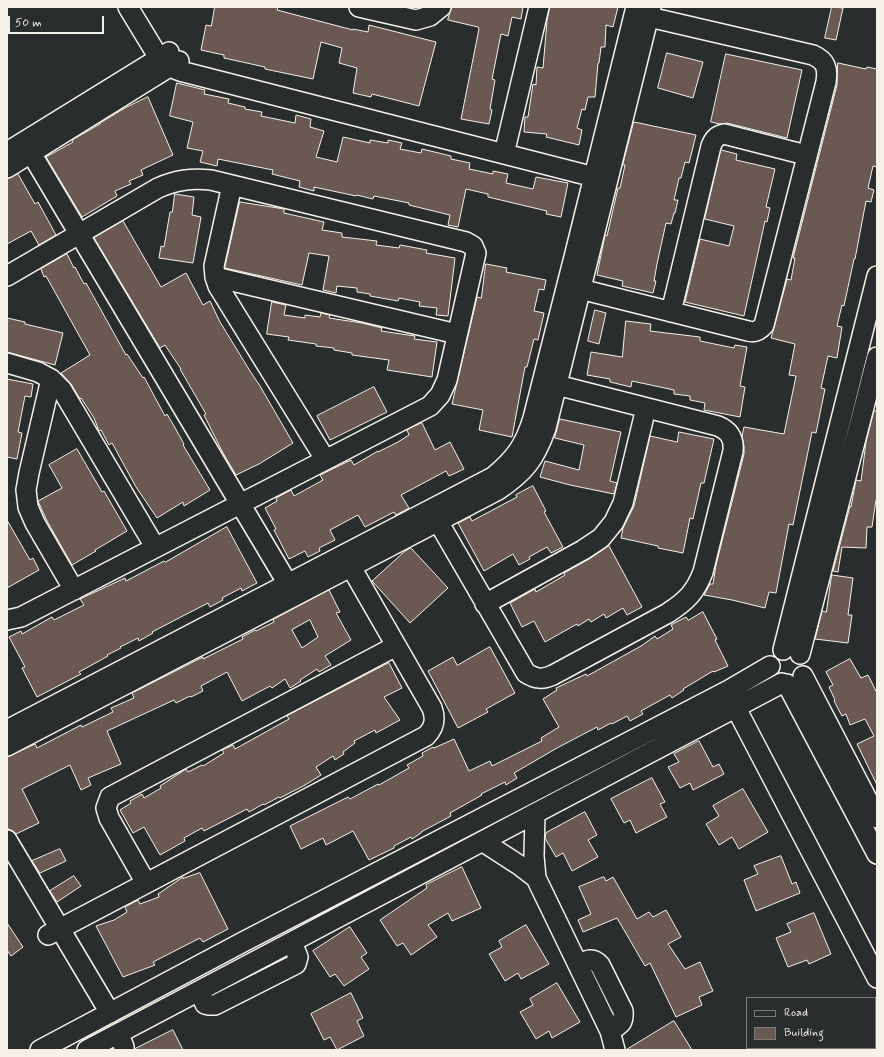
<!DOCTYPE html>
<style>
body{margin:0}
#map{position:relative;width:884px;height:1057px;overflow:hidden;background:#2a2d2e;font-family:Mynerve,sans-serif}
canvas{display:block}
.frame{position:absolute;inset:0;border:8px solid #f4f1e8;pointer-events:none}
.legend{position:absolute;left:746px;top:997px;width:130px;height:52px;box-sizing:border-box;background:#2a2d2e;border:1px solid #7b7b78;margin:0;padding:5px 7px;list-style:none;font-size:12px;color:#f4f1e8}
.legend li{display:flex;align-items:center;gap:8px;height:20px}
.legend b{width:20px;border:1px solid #7b7b78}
.scale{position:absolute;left:8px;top:16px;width:96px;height:18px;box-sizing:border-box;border:2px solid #f4f1e8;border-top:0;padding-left:5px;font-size:12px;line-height:14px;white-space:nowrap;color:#f4f1e8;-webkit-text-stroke:3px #2a2d2e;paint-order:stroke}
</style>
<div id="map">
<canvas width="884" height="1057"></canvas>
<div class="frame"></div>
<ul class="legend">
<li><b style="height:5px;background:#2a2d2e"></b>Road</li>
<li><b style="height:11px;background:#6a5853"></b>Building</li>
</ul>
<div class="scale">50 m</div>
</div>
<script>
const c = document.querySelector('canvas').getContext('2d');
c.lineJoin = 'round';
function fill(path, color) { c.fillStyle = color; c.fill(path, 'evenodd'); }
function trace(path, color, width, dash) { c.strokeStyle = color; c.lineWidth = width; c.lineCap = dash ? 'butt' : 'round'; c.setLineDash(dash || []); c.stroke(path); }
const building = new Path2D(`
 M215 7H278L277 10 353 30V29L368 32 369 25 436 42 419 106 372 94 371 97 353 93 357 68 339 63 342 48 321 42 313 79 265 69V67L224 58V55L201 50 206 25 211 26Z
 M452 7H523L521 19 512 17 508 36 501 34 492 79 495 80 490 109 492 110 489 124 461 119 479 29 478 27 448 20Z
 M550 7H618L613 27 606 25 605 47H601L599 63H598L595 97H588L585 110 582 109 577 128 582 130 579 145 546 137 547 134 524 132 525 117H528L533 84 536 85 537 67 543 68 547 21Z
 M832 7 843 8 836 40 825 38Z
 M667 53 703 62 693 98 658 88Z
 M726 54 802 70 787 138 727 123 720 124 711 122Z
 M838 63 866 69 867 67 877 69V167L873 166 868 188 874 190 871 202 866 201 855 259H854L844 306 842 305 837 326 842 327 837 358 828 356 821 388 825 389 816 433 812 432 793 525 789 524 776 593 769 592 765 608 732 600 704 595 710 584H713L716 565 744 454V446L742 436 744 427 784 434 796 376 789 375 795 344 771 338 787 279 791 280 795 258H793L837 85Z
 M177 83 205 90 204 94 229 99 228 103 245 107V109L262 112 261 116 295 123 296 115 311 119 310 127 324 131 316 157 337 162 343 137 370 143V140L388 143V140L402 143 400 149 421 153 422 149 451 156V159L470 163 469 169 493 174V171L508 174 506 183 533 189 536 177 568 183 561 217 546 214 547 211 488 197V194L466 189 458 227 448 225 450 215 409 205V203L374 196 373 199 357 195 356 196 314 187V191L299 187 300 181 272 174 273 170 218 159 217 166 200 162 203 151 187 148 193 122 170 116Z
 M148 97 173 155 141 170 143 175 129 181 131 184 115 191 117 196 82 217 46 157 73 142 72 140 100 124V123L125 108Z
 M634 122 696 135 689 163 685 162 681 178H679L674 200H678L675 213H674L671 224 666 223 657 264 654 281H656L653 293 622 286 623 281 597 275 605 235 607 236 618 188H620L625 165H623Z
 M721 150 737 154 736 160 775 169 766 207 770 208 767 222 765 221 744 316 685 302 700 239 729 246 734 226 705 219Z
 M18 174 35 204 38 202 56 235 39 245 31 231 7 244V179Z
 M175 194 194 197 192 215 201 217 193 263 159 258 161 246 164 247 170 212H172Z
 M240 202 284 209V213L324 222 322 230 342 233V237L377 241 376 245 399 248 400 245 411 247 427 250 426 253 455 258 448 316 436 315 437 308 419 306 420 302 399 298 398 301 370 296V294L357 292V288L337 286 336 293 323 290 329 256 309 253 302 285 225 268Z
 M123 221 161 287 186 273 203 305 210 301 220 322 250 371 260 386 293 443 259 464 236 475 223 453 204 415 206 414 180 369H181L165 345 160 348 94 238Z
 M67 254 74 268 75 267 84 284 86 283 126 355 127 354 143 378 144 377 165 416 167 414 174 426 184 444 183 445 210 490 184 506 183 502 157 518 136 487 112 443 109 445 101 430 99 431 94 418 81 398 80 399 71 384 61 373 90 355 46 276 44 277 41 269Z
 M486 264 507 268 506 272 546 280 544 290 539 289 534 311 544 313 538 340 534 339 527 367H525L512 437 479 430 483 410 452 404 477 297 481 298Z
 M272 302 286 305 284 315 305 318V315L320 317 321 313 330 315 329 318 362 323 382 328 381 331 415 336 414 339 437 342 432 377 387 370 389 360 352 355V353L334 350V348L316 346V344L288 340 289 337 267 334Z
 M595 310 606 313 599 344 588 341Z
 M7 318 25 322V324L63 333 55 365 7 352Z
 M626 321 651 324 650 331 700 337V341L734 348 735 345 747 347 740 386 745 387 740 417 704 410 705 403 690 400V396L674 394V390L632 381 631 387 610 382V379L587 375 591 352 622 357Z
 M7 379 33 384 31 397 25 396 18 432 22 433 17 459 7 457Z
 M374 387 387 412 330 440 317 416Z
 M874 411H877V500H876L872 527H867L866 548 842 547 838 572 833 571 850 506 851 507 856 480 861 481 866 442Z
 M560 419 621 432 610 481 617 483 614 494 570 485 540 477 545 461 579 470 584 445 555 438Z
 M422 423 435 450 450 442 464 469 449 476 446 471 401 495 409 508 396 515 394 512 365 527 358 515 330 530 335 540 319 548 320 551 308 557 305 551 289 559 274 530 276 529 265 508 277 501 276 498 291 490 294 496 323 480 320 475 351 460 354 465 378 451V452L398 442 409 435 407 430Z
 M679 432 714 439 704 483H701L693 519 690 518 683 553 658 548V546L621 538 623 528 634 506 650 436 677 442Z
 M77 449 102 492 104 491 127 531 95 550 96 551 72 565 47 521 38 501 62 488 49 465Z
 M533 486 546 511 544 512 563 547 551 553 547 547 529 557 530 559 519 565 513 554 484 571 458 523 470 517 472 521 517 497 516 495Z
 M7 520 30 560 33 558 39 570 7 588Z
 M227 527 257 583 242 591 241 588 222 598 223 600 210 607 208 603 152 632 153 633 139 641 138 638 120 647 121 648 107 655 108 656 79 672 81 674 37 697 22 668 25 667 9 637 21 631 22 634 52 617 54 620 84 605 80 599 125 578 126 581 164 561 165 562Z
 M609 546 642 607 627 615 623 608 606 618 604 614 591 622 589 619 578 626 577 624 545 642 534 621 522 627 510 603 535 589 536 592 565 575 564 573 589 559Z
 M411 548 448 588 410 623 372 581 404 552Z
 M832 575 853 578 848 615H852L848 643 815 639 822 611 826 612Z
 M329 590 340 612 336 613 351 640 325 656 331 665 319 672 317 669 300 680 301 681 290 688 285 679 272 688 270 686 242 701 227 672 201 686 203 691 191 697 190 696 176 703 174 700 107 731 121 764 88 778 91 785 81 790 70 765 22 789 39 823 16 834 13 831 8 829 7 827V757L35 744 37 748 81 725 82 727 113 712 111 708 134 698 132 693 189 664 203 657V659L243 639 242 637 255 630 256 631 274 622 273 620ZM310 620 318 637 302 648 292 630Z
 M703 612 717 639 715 640 728 666 714 672 713 671 683 689 684 690 672 698 670 695 641 711 643 714 630 721 627 716 612 724 611 723 598 730 597 727 557 748 514 773 517 778 506 785 505 782 481 794 482 795 450 813 451 816 421 832V833L412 839 411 837 394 846V848L369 860 353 831 326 845 323 838 301 849 290 826 348 797 350 799 378 784 379 785 409 768 407 765 423 756 422 753 433 747 434 748 454 739 469 771 490 761 492 766 542 741 541 738 559 727 543 699 557 690 556 688 586 674 587 676 641 646 655 636 657 639 673 629 671 625 686 617 688 620Z
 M490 647 515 693 486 709 488 712 458 728 428 671 453 657 457 665Z
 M850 659 861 678 868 675 877 693V785L857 744 874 736 865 719 850 725 846 714 842 716 834 701 835 700 829 687 833 685 826 672Z
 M389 663 402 688 384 697 400 720 376 733 375 730 354 741 355 743 343 752 344 754 335 760 333 756 316 767 321 775 305 785 280 798 279 797 264 805 263 804 249 812 247 809 204 831 202 828 184 838 185 841 160 855 144 827 133 833 120 810 131 803 130 801 142 794 144 798 161 788 160 786 186 769 188 772 202 765 203 766 224 753 222 750 233 745 235 749 289 719 287 716Z
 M699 741 713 767 719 764 724 774 693 790 690 783 680 788 668 767 679 762 674 754Z
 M652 778 665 802 660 804 667 817 636 833 630 820 624 823 611 799Z
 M743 789 768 832 739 849 732 837 719 845 706 824 719 816 713 806Z
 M585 812 597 835 588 840 598 857 572 871 563 853 556 857 545 838 546 833Z
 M60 849 66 861 40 873 32 861Z
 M781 856 792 884 796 882 800 893 756 911 744 880 758 874 754 866Z
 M462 867 481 908 452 921 448 913 428 925 437 937 411 955 403 943 397 946 380 920 427 888 426 885Z
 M200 873 228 929 203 942 200 938 153 962 155 965 123 977 96 926 114 920 127 912 125 907 138 900 140 904 159 897 158 894 183 877V878Z
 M74 876 81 886 57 902 50 891Z
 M604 877 606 881 613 877 637 919 649 912 653 917 666 910 681 937 668 944 685 969 700 962 713 991 699 997 702 1005 676 1017 650 963 645 966 617 918 583 932 578 920 591 914 579 887Z
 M814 913 831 954 809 964 807 960 788 967 776 938 791 932 787 924Z
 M7 923 23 947 11 956 7 950Z
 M526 925 549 964 521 979 518 973 505 981 489 954 502 947 499 941Z
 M350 927 367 953 361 957 369 969 344 986 335 974 330 977 313 951Z
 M557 983 580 1022 552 1038 549 1031 536 1039 520 1012 533 1005 530 999Z
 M351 993 363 1018 357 1021 364 1036 337 1050 330 1037 324 1040 311 1014Z
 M674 1021 692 1050H626Z
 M173 1030 183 1050H135V1049Z`);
fill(building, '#6a5853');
trace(building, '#f4f1e8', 1);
const minor = new Path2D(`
 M128 7 159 58 170 67 180 71 606 180
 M359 7 416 20 430 16 441 7
 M7 152 169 52
 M31 153 288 584
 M504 154 539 7
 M7 168 179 61
 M232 185 214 266 215 277 218 286 325 459
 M7 276 158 188C176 180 191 178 211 180L466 242 473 246 476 253 447 380 440 395 430 406 21 617 7 620
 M215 277 457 334
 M580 289 748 331C755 333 759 331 764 325L826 82C828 68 826 61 813 55L649 17
 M671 312 711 146C714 139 716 136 724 134L806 155
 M7 363 38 372 51 379 62 390 155 547
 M51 379 29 473 26 490 28 507 35 523 74 590
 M432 511 526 673C536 679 542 680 553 675L668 613C686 601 695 593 703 572L733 451C734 439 730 431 718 426L545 382
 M485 604 583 550 601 538 614 522 623 503 646 408
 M783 650 877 276
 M800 654 877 357
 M803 676 877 818
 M787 684 877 854
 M736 708 877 978
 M7 730 493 477C515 459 525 445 533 418L574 257 636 7
 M7 746 498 490C525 472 535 459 546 428L651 7
 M535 814 534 856 536 878 610 1031 615 1050
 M7 840 110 1013
 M482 841 519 865 536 878
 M146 883 109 818 106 808 110 797 396 646
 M48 935 426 736C435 727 436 719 432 708L351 567
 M578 964C587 960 593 957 600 965L623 1011C624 1024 620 1024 610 1031
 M199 991 205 1004 209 1005H215L296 964 298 957 292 942
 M119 1034 124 1047V1050
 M40 1050 243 942 729 690 770 666
 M87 1050 782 683`);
trace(minor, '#f4f1e8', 22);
trace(minor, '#2a2d2e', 19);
</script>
